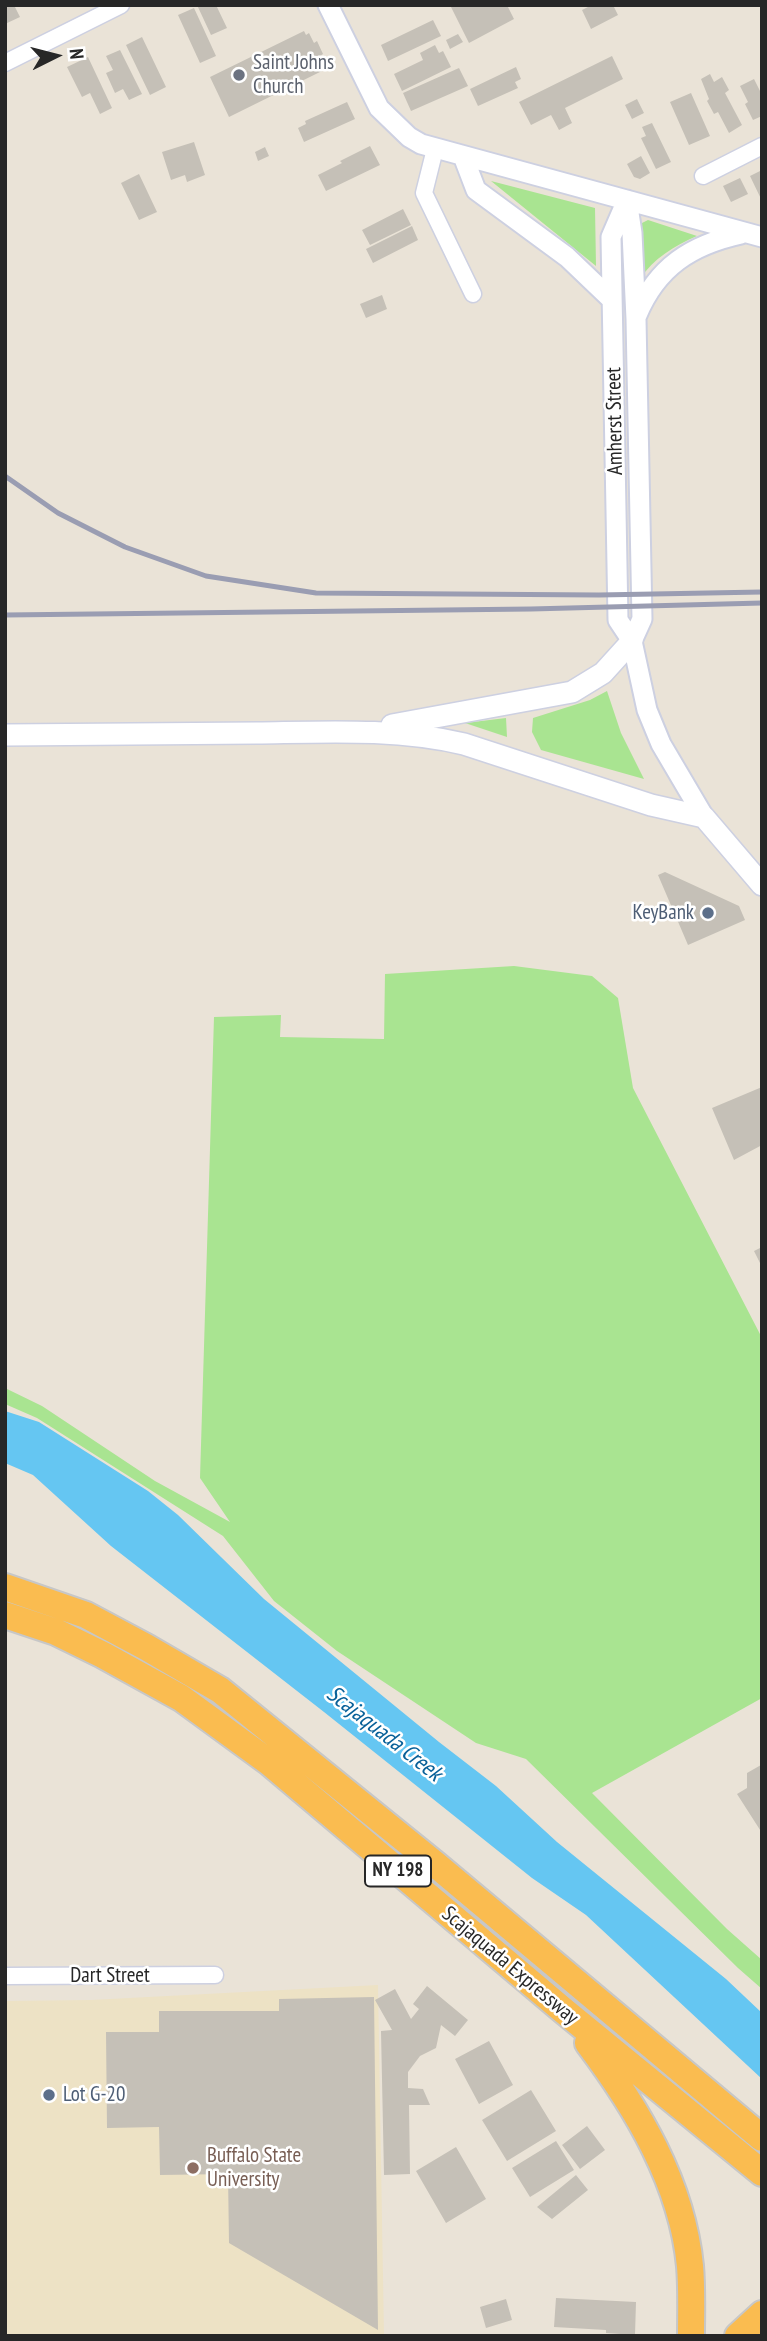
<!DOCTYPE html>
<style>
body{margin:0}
#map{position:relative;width:767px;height:2341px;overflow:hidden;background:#eae3d7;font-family:"PT Sans Narrow",sans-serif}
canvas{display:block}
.frame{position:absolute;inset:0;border:7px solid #272727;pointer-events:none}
.north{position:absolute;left:21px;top:21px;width:70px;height:70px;-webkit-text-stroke:5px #fff;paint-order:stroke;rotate:84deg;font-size:19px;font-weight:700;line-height:28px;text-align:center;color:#272727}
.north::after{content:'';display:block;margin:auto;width:24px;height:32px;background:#272727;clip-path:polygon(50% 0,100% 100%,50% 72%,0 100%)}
</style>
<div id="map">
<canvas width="767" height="2341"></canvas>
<div class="frame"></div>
<div class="north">N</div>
</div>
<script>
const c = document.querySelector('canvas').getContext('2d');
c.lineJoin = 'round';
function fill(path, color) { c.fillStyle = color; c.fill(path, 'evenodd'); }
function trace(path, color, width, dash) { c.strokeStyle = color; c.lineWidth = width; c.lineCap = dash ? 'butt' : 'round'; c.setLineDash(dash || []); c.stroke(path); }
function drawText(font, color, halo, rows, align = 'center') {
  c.font = font + ' "PT Sans Narrow",sans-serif'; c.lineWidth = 5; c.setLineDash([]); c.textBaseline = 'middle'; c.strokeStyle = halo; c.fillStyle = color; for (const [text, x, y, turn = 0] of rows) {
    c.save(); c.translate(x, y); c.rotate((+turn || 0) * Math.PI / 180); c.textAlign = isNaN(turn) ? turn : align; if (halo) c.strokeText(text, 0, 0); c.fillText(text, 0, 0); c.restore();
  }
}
fill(new Path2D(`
 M378 1985 384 2336H5V2001L91 2000Z`), '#ede2c5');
fill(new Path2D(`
 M491 181 595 208 596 266Z
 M648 220 697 236C674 246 654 258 640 279L642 223Z
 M607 691 621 733 644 779 541 750 532 732 533 718 590 700Z
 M506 718 507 737 465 723Z
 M514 966 592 976 618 998 633 1088 762 1338V1698L592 1793 727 1929 762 1960V1989L738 1968 526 1759 476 1743 337 1651 274 1601 223 1536 37 1418 5 1404V1388L42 1406 155 1481 230 1522 200 1478 214 1017 281 1015 280 1037 384 1039 385 974Z`), '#a9e491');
fill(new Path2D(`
 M5 1411 39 1422 148 1491 178 1515 264 1599 439 1742 496 1786 557 1842 726 1979 762 2013V2079L586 1915 532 1878 324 1712 111 1546 33 1475 5 1463Z`), '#65c6f2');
fill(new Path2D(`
 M5 5H14L20 17 5 24Z
 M197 5H216L227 28 211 35Z
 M450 5H507L514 19 469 43Z
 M592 5H613L618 15 591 29 582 10Z
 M194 8 216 56 200 63 178 15Z
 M433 20 441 36 388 61 381 45Z
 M304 31 306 35 309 33 314 43 317 41 323 54 320 56 325 66 322 67 324 70 229 117 210 77Z
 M458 34 463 42 450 49 446 40Z
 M142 37 166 87 150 95 126 45Z
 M435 45 439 53 443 51 451 67 402 91 394 74 423 60 420 53Z
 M120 50 142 94 129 100 123 89 115 93 106 73 113 70 106 56Z
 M612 56 623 79 565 108 572 123 559 130 551 115 531 125 519 102Z
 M88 57 112 108 100 114 90 93 82 97 67 67Z
 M516 67 521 79 515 82 518 88 478 106 470 89Z
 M459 68 468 86 411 111 403 93Z
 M710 74 714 82 722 77 729 90 725 93 742 125 729 133 718 112 714 114 707 101 709 99 701 79Z
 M754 79 762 95V116L753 120 745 104 748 102 740 86Z
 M691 93 710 136 689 145 670 102Z
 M637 99 644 113 632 119 625 105Z
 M347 102 355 119 304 142 298 128 306 124 305 121Z
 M652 123 671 162 656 169 641 138 646 136 642 127Z
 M194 142 205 175 187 182 185 175 171 180 162 152Z
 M370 146 380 165 326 191 318 175 342 163 340 161Z
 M265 147 269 156 258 161 255 152Z
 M641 156 650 173 640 179 634 177 627 164Z
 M762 170V201L750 176Z
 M139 174 157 212 139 220 121 183Z
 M740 178 748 194 731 202 723 186Z
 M403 209 411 225 370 245 362 230Z
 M412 226 418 240 373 263 366 249Z
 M382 295 387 309 366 318 360 304Z
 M665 872 739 906 745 920 688 945 658 875Z
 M762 1087V1145L734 1160 712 1108Z
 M762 1247V1267L754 1251Z
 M761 1765 762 1766V1833L737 1794 747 1788V1773Z
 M427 1986 468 2020 455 2036 441 2025 436 2048 420 2056 408 2072V2088L423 2089 430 2105H409L410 2174 384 2175 381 2031 392 2030 375 2000 395 1989 411 2019 419 2009 413 2004Z
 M374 1997 378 2330 229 2243 228 2174 160 2175 159 2127 107 2128 106 2032H159V2011H279V1999Z
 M489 2041 513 2085 479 2104 455 2059Z
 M531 2090 556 2131 507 2161 482 2120Z
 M587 2126 605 2150 580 2169 562 2145Z
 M556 2141 574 2170 530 2197 512 2168Z
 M456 2147 486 2199 446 2223 416 2171Z
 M576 2175 588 2190 552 2219 537 2207Z
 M556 2298 636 2302 635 2335 606 2333V2330L554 2327Z
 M506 2299 512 2320 486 2328 480 2307Z`), '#c5c0b7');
const minor = new Path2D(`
 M5 63 121 5
 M435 149 424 193 473 294
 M703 176 762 146
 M5 1976 215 1975`);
const tertiary = new Path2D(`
 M328 5 379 108 409 137 421 144 762 237
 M463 156 476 190 567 257 612 300
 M627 200 611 237 618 620 632 641 647 710 661 744 704 817
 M627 200 632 233 636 319 642 619 632 641
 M637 315C657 267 691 245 741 234`);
const secondary = new Path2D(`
 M392 725 572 692 603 673 632 641
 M5 735C89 734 173 733 257 733 326 732 396 728 464 744L651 805 704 817 762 885`);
const trunk = new Path2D(`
 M5 1587 86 1615 146 1647 220 1690 435 1864 762 2138
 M5 1615 56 1632 103 1655 181 1698 270 1763 564 2011 762 2173
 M588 2043C637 2108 682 2183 690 2266 692 2289 691 2313 691 2336
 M738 2336 762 2314`);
trace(minor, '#cdd0e1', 19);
trace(tertiary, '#cdd0e1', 23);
trace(secondary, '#cdd0e1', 24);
trace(trunk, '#c7c7c7', 30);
trace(minor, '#fff', 16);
trace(tertiary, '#fff', 19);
trace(secondary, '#fff', 21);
trace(trunk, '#fabc50', 26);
trace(new Path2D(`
 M5 476 58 513 125 547 206 576 316 593 599 595 762 592
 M5 615 531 609 762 603`), '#9a9db2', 5);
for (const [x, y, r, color] of [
 [239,75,7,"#6b7280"],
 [708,913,7,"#5c6f8a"],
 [49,2095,7,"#5c6f8a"],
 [193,2168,7,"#8d6e63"]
]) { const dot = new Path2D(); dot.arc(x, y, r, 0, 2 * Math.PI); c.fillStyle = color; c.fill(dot); trace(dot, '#fff', 2.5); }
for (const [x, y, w] of [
 [398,1871,66]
]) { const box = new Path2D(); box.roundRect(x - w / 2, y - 15.5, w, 31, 5); c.fillStyle = '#fff'; c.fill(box); trace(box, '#272727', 2); }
drawText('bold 19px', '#272727', null, [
 ["NY 198",398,1871]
]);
drawText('21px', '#5b616d', '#fff', [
 ["Saint Johns",253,63],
 ["Church",253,87]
], 'left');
drawText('21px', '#272727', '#fff', [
 ["Amherst Street",615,421,-91],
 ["Scajaquada Expressway",510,1966,40],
 ["Dart Street",110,1976]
]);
drawText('21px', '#4e5e75', '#fff', [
 ["KeyBank",694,913],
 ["Lot G-20",63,2095,"left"]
], 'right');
drawText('21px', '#785e54', '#fff', [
 ["Buffalo State",207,2156],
 ["University",207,2180]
], 'left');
drawText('italic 23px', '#096199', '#fff', [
 ["Scajaquada Creek",384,1734,38]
]);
</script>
